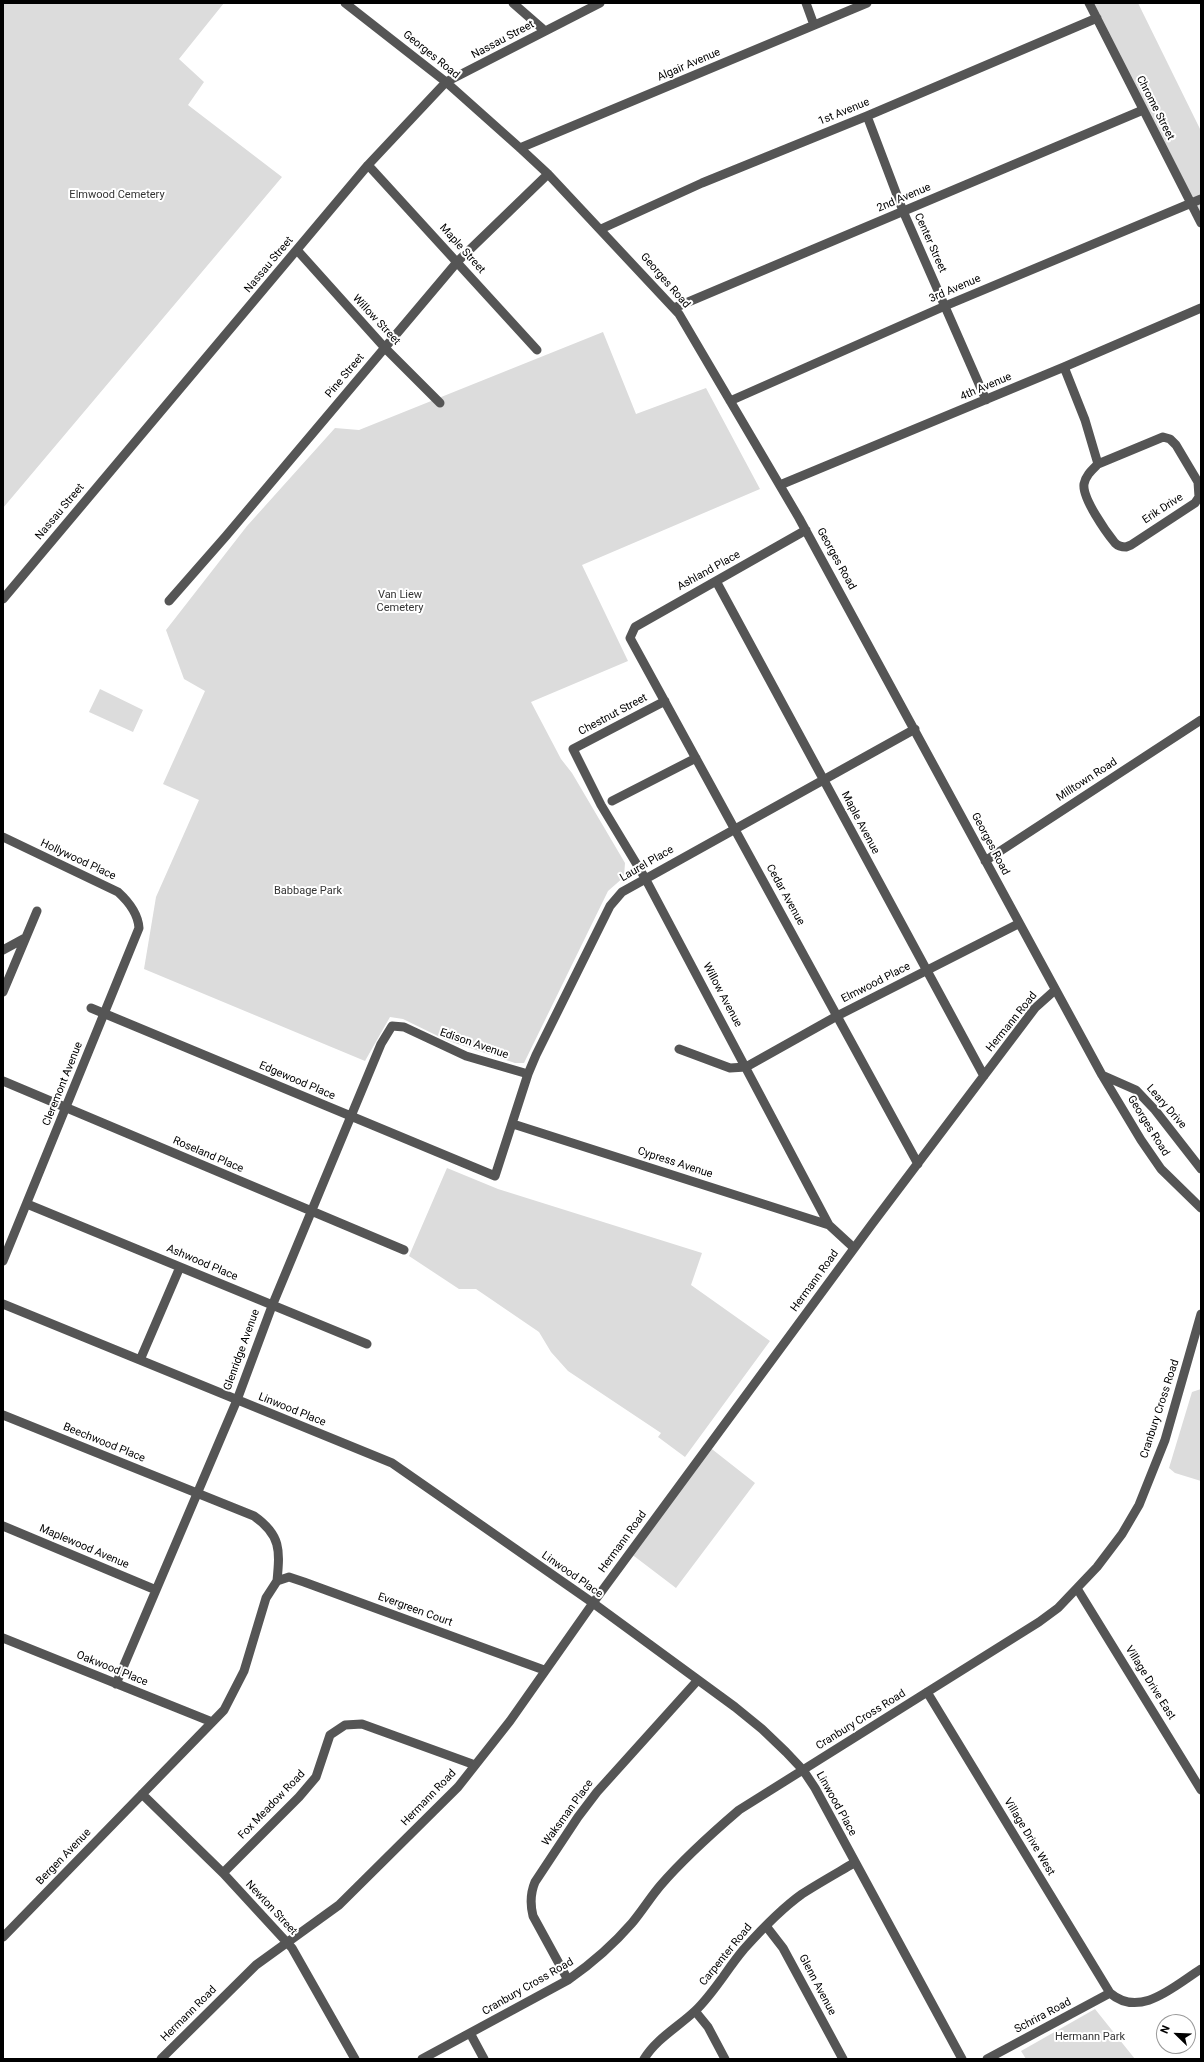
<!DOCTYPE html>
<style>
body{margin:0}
#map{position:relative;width:1204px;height:2062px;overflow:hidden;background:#fff;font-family:Roboto,sans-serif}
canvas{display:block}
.frame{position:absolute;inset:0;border:4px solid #000;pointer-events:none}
.north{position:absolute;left:1156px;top:2014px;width:40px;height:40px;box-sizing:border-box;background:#fff;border:1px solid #999;border-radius:50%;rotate:293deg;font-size:11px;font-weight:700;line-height:16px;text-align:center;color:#000}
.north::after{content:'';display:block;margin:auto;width:14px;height:18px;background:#000;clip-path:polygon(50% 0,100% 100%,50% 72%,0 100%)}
</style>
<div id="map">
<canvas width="1204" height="2062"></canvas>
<div class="frame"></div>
<div class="north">N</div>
</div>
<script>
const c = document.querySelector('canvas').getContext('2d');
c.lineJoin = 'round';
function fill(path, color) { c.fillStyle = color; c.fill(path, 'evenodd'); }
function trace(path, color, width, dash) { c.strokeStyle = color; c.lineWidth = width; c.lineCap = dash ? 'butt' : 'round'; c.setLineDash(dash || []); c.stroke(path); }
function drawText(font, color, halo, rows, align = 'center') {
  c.font = font + ' Roboto,sans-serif'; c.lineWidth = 4; c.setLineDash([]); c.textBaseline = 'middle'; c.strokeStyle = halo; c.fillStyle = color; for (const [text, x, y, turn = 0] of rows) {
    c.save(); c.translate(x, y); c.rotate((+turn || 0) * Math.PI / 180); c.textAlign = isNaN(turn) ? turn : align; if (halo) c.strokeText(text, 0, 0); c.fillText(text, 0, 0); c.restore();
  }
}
fill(new Path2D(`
 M3 3H224L179 59 204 82 188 105 282 177 3 508Z
 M1093 3H1138L1201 131V214Z
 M603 332 636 414 706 388 760 489 582 565 628 661 531 702 561 759 572 773 625 863 624 877 608 891 524 1063H515L446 1040 403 1019 390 1017 365 1061 144 969 156 897 199 800 163 784 205 691 184 679 166 630 247 526 335 428 359 430Z
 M100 689 143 710 133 732 89 712Z
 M447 1168 498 1189 702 1253 691 1285 770 1341 685 1457 658 1437 661 1433 568 1371 551 1352 539 1332 476 1289H459L409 1256Z
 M1201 1389V1481L1175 1473 1169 1468 1192 1392Z
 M708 1446 755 1483 676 1588 630 1553Z
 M1095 2009 1135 2059H1026L1021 2051Z`), '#dcdcdc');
trace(new Path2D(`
 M345 3 446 82 520 148 548 174 679 314 799 518 1102 1075 1141 1140 1161 1169 1201 1208
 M513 3 545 31
 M806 3 814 25
 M1089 3 1201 223
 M867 116 903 211 986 400
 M520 148 867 3
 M368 165 537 350
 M601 229 702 183 867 116 1097 18
 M297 250 385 348 440 403
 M674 308 1143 110
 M1064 367 1085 420 1098 464C1092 470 1086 475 1084 484 1082 498 1106 532 1115 543 1118 546 1122 547 1126 547L1131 545 1195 503 1199 497 1198 482 1176 445 1170 439 1163 437 1098 464
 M730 401 945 306 1201 199
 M780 485 1064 367 1201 308
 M806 530 635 627 630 638 918 1164
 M716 581 984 1076
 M3 599 368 165 446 82 600 3
 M169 601 226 536 458 261 548 174
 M665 701 573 749 601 805 645 878 829 1225 854 1248
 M612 801 696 758
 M3 837 118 892C129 902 138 913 139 928L3 1261
 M985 861 1201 720
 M3 950 25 938
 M3 992 37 911
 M91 1008 495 1176 528 1074 536 1055 610 906 622 892 915 729
 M679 1049 730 1068 746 1067 837 1016 1018 924
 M1102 1075 1136 1090 1155 1110 1201 1169
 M3 1081 404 1250
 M513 1124 829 1225
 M27 1204 367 1344
 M3 1304 392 1463 593 1603 735 1707 762 1729 786 1752 803 1770 815 1788 962 2059
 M140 1360 180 1267
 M3 1415 254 1516C281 1535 280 1550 277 1581
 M3 1526 156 1590
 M1078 1590 1201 1790
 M3 1638 212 1722
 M116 1684 237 1400 272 1306 381 1044 392 1026 404 1027 466 1056 528 1074
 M927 1692 1110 1993C1140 2019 1174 1986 1201 1969
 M142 1794 223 1873 292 1948 355 2059
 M223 1873 299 1797 316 1777 330 1735 345 1725 362 1724 475 1765
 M766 1926 783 1948 843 2059
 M3 1937 224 1710 244 1671 266 1598 277 1581 289 1577 304 1582 544 1670
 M568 1980 533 1916C530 1904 530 1894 535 1882L578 1817 597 1792 697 1681
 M695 2011 708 2027 725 2059
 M470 2033 484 2059
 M161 2059 256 1965 339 1905 458 1787 510 1721 593 1603 872 1224 1035 1008 1054 991
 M422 2059 568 1980C591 1964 613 1945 632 1923 642 1911 650 1898 660 1886 684 1858 711 1834 739 1810L1039 1622 1058 1608 1097 1567 1122 1534 1139 1505 1165 1440 1201 1314
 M644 2059C656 2039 678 2027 695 2011 714 1993 727 1969 744 1949 761 1930 781 1909 802 1894 819 1883 837 1873 854 1863
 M987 2059 1110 1993`), '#555', 9);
drawText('11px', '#000', '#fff', [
 ["Nassau Street",503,40,-28],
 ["Georges Road",431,55,39],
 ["Algair Avenue",689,65,-23],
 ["Chrome Street",1155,108,63],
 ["1st Avenue",844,112,-22],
 ["2nd Avenue",904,198,-23],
 ["Center Street",930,243,66],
 ["Maple Street",462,249,48],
 ["Nassau Street",269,265,-50],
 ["Georges Road",665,281,49],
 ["3rd Avenue",955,289,-23],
 ["Willow Street",376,320,47],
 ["Pine Street",345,376,-50],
 ["4th Avenue",986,387,-23],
 ["Erik Drive",1163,509,-33],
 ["Nassau Street",60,512,-50],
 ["Georges Road",836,559,61],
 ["Ashland Place",709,571,-29],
 ["Chestnut Street",613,715,-28],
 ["Milltown Road",1087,780,-33],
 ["Maple Avenue",860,823,62],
 ["Georges Road",990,844,62],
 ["Hollywood Place",78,860,25],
 ["Laurel Place",647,864,-30],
 ["Cedar Avenue",785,895,61],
 ["Elmwood Place",876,983,-27],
 ["Willow Avenue",722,995,62],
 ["Hermann Road",1012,1022,-51],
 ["Edison Avenue",474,1044,19],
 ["Edgewood Place",297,1081,23],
 ["Cleremont Avenue",63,1084,-68],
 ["Leary Drive",1166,1107,49],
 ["Georges Road",1148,1126,58],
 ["Roseland Place",208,1155,23],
 ["Cypress Avenue",675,1163,18],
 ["Ashwood Place",202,1263,23],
 ["Hermann Road",815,1281,-54],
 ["Glenridge Avenue",242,1350,-70],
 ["Cranbury Cross Road",1160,1409,-72],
 ["Linwood Place",292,1410,22],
 ["Beechwood Place",104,1443,22],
 ["Hermann Road",623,1542,-54],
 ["Maplewood Avenue",84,1547,23],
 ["Linwood Place",572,1575,35],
 ["Evergreen Court",415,1610,20],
 ["Oakwood Place",112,1669,22],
 ["Village Drive East",1150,1683,58],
 ["Cranbury Cross Road",861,1720,-32],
 ["Hermann Road",429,1798,-46],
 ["Linwood Place",836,1804,61],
 ["Fox Meadow Road",272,1805,-46],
 ["Waksman Place",568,1813,-54],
 ["Village Drive West",1029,1837,59],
 ["Bergen Avenue",64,1857,-46],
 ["Newton Street",271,1908,47],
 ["Carpenter Road",726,1955,-51],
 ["Glenn Avenue",817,1985,62],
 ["Cranbury Cross Road",528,1987,-30],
 ["Hermann Road",189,2014,-45],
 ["Schrira Road",1043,2016,-28]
]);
drawText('11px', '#333', '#fff', [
 ["Elmwood Cemetery",117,195],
 ["Van Liew",400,595],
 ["Cemetery",400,608],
 ["Babbage Park",308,891],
 ["Hermann Park",1090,2037]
]);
</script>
